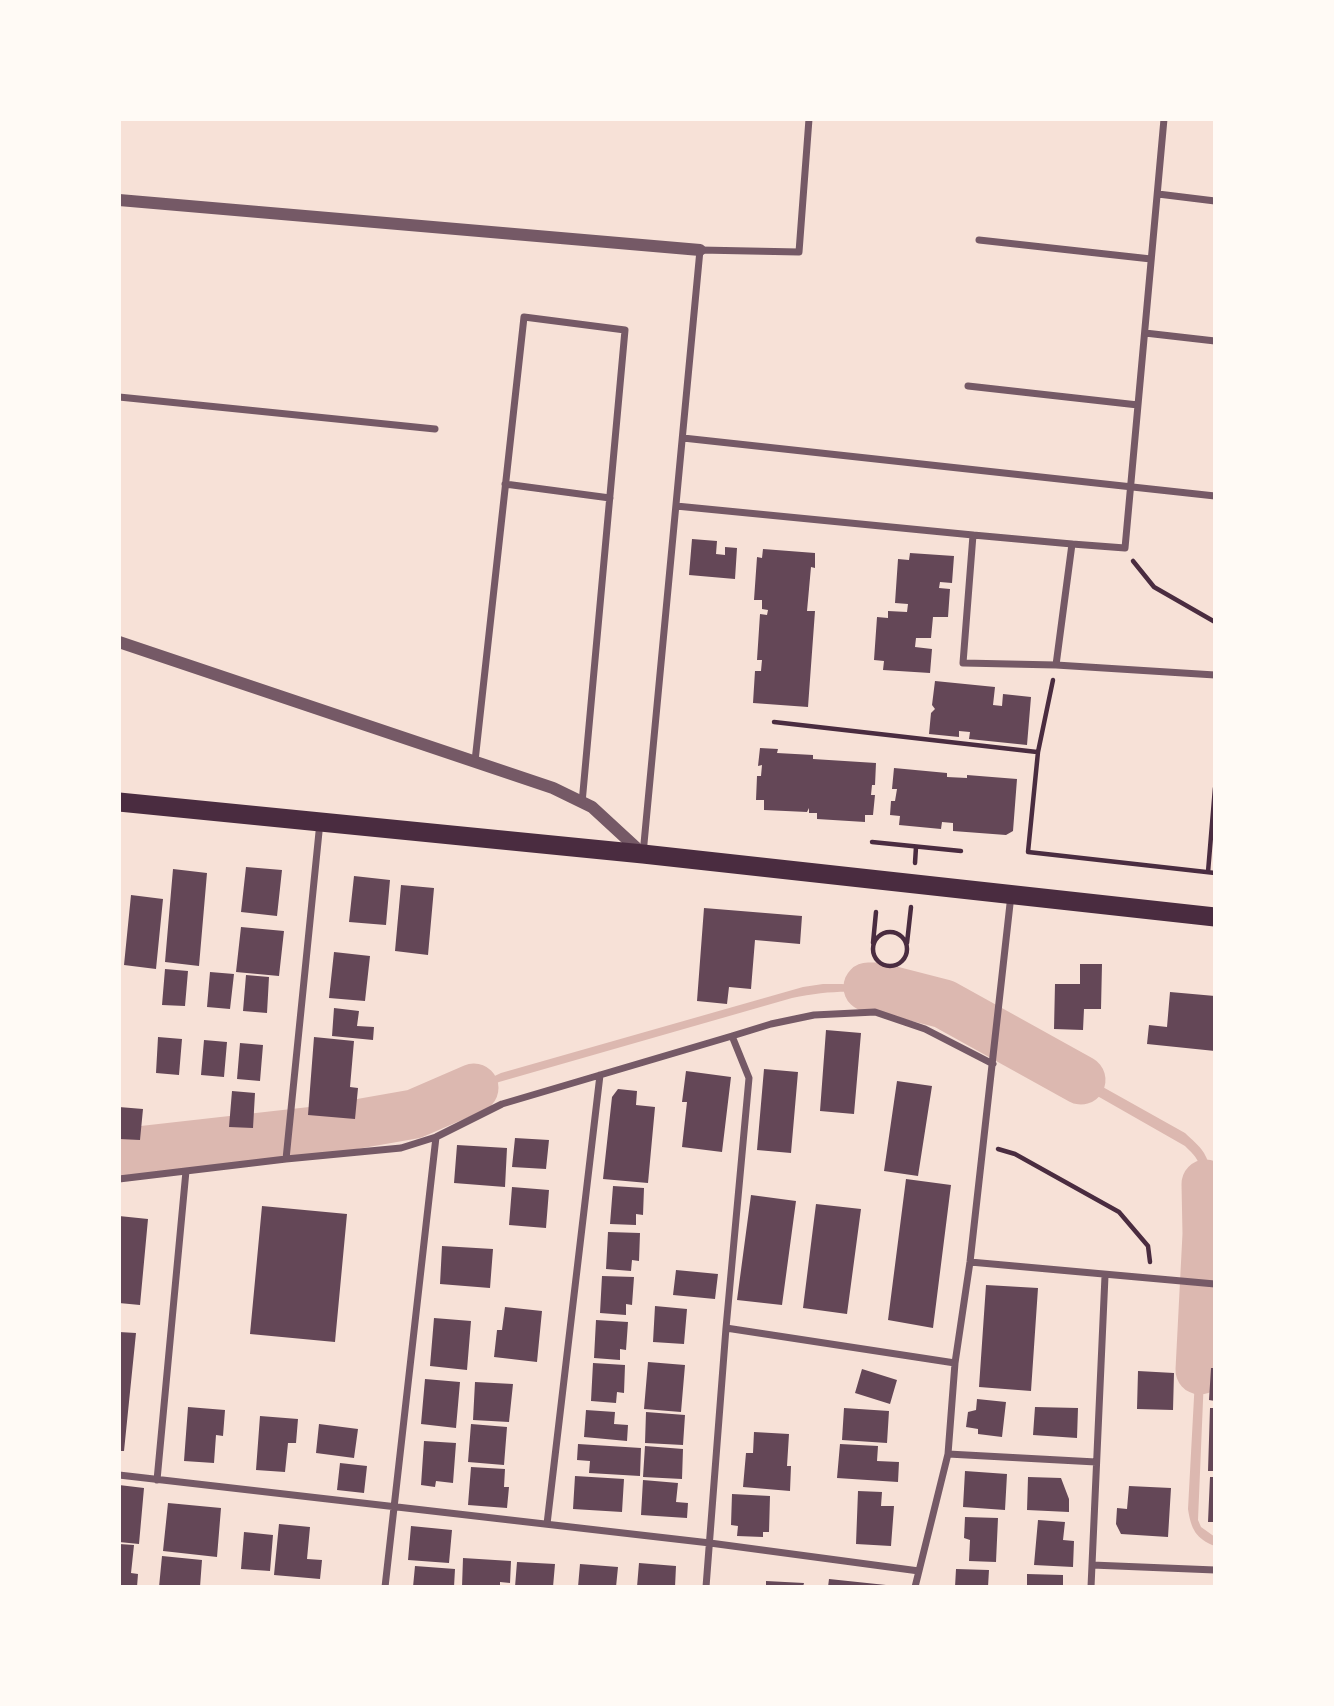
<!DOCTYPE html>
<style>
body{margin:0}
#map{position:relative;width:1334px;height:1706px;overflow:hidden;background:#f7e1d7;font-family:"Noto Sans",sans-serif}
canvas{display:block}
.frame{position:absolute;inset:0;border:121px solid #fffaf5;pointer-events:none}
</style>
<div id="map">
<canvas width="1334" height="1706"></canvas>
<div class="frame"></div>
</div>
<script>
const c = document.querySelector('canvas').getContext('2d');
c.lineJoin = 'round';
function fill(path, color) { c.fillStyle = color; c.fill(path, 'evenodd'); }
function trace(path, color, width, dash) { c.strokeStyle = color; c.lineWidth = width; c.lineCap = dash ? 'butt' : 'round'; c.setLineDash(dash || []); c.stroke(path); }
fill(new Path2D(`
 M823 984C878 983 914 991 963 1015L959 1021C899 994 858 984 792 998L499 1082 410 1123 316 1133V1126L409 1116 501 1073 803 987Z
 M1026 1044 1185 1133C1191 1139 1199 1145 1204 1153 1219 1178 1211 1223 1210 1251H1202C1202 1228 1206 1184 1199 1164 1197 1157 1190 1151 1185 1146L1022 1053Z
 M260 1132 261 1139 119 1153V1147Z
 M1199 1304 1207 1305 1198 1520 1201 1527 1215 1537V1546C1196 1539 1191 1529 1188 1509Z`), '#dcb8b0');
trace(new Path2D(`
 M868 987H878L944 1004 1081 1080
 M119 1153 323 1130 414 1114 474 1088
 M1200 1370 1207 1234 1206 1184`), '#dcb8b0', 49);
fill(new Path2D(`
 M692 539 717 541 716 554 725 555V547L737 548 735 579 689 575Z
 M763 549 815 553V568L811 567 807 611H815L808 707 753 703 755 671H761L762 660H757L760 614 767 615 768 610 762 609V600H754L757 557 762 558Z
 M910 553 954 556 952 583 940 582 939 588 950 589 948 617H933L931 638H916L915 647 932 649 930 673 883 670 884 661 874 660 877 617 888 618V611L907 612 908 604 895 603 898 559 909 560Z
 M935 681 995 687 993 705 1002 706 1003 694 1031 697 1027 745 969 739 970 732 959 731V737L929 734 931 713 935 709 932 705Z
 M760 748 778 749 777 753 813 755V759L876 763 875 785H872L871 795H875L873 815H865V822L817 819V813H809V808L807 812 764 810V800H756L757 776H761L762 765 758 766Z
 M894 768 947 773V777L967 778V775L1017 779 1013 831 1006 835 953 831V823L942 822 941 829 899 825 900 816 890 815 891 801H895L897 789H892Z
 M246 867 282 870 277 916 241 912Z
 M173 869 207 873 199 966 165 962Z
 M354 876 390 880 386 925 349 922Z
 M401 885 434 888 428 955 395 951Z
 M131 895 163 899 156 969 124 965Z
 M704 908 802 916 800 944 755 940 751 989 729 987 727 1004 697 1001Z
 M241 927 284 931 279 976 236 972Z
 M334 952 370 956 365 1001 329 998Z
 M1080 964H1102L1101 1009H1084L1083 1030 1054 1029 1055 984H1080Z
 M165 969 188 971 185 1006 162 1005Z
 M210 972 234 974 230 1009 207 1007Z
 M246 975 269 977 267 1013 243 1011Z
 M1170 992 1215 996V1051L1147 1044 1149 1025 1167 1027Z
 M334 1008 359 1011 357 1026 374 1027 373 1040 332 1036Z
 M826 1030 861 1033 854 1114 820 1111Z
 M158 1037 182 1039 179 1075 156 1073Z
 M314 1037 354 1041 350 1087 358 1088 355 1119 308 1115Z
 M204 1040 227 1042 224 1077 201 1075Z
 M240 1043 263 1045 260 1081 237 1079Z
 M764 1069 798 1072 791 1153 757 1150Z
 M686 1071 731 1077 722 1152 682 1147 687 1102H682Z
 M897 1081 932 1086 918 1176 884 1171Z
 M618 1089 637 1091 636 1105 655 1107 648 1183 603 1179 612 1097Z
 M232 1091 255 1093 253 1128 229 1127Z
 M119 1107 143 1109 140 1140 119 1139Z
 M515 1138 549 1140 546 1169 512 1167Z
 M457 1145 507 1148 505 1187 454 1183Z
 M906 1179 951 1185 933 1328 888 1320Z
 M613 1186 644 1188 643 1215 636 1214V1225L610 1224Z
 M512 1187 549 1190 546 1228 509 1225Z
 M751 1195 796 1201 782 1305 737 1300Z
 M816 1204 861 1209 847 1314 803 1308Z
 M262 1206 347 1214 335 1342 250 1334Z
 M119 1216 148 1219 140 1305 119 1303Z
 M608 1232 640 1233 639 1261 632 1260 631 1271 606 1269Z
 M442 1246 493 1249 490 1288 440 1284Z
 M676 1270 718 1274 715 1299 673 1295Z
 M602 1276 634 1277 632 1305 626 1304V1315L600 1313Z
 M986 1285 1038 1288 1031 1391 979 1387Z
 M655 1306 687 1309 684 1344 653 1342Z
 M505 1307 542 1311 537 1362 494 1357 497 1330H502Z
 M434 1318 471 1321 467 1370 430 1366Z
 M596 1320 628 1322 626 1350 620 1349V1360L594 1358Z
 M119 1332 136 1333 124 1451H119Z
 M648 1362 685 1365 681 1412 644 1409Z
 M593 1363 625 1365 624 1393 617 1392 616 1403 591 1401Z
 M1211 1368H1215V1401L1209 1400Z
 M862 1369 897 1380 890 1404 855 1393Z
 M1138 1371 1174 1373 1173 1410 1137 1409Z
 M425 1379 460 1382 456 1428 421 1424Z
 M475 1382 513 1384 509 1422 473 1420Z
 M977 1399 1006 1402 1002 1437 978 1434V1429L966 1427 968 1412 976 1410Z
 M188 1407 225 1410 223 1436 216 1435 214 1463 184 1461Z
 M1035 1407 1078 1408 1077 1438 1033 1435Z
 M844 1408 889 1411 887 1443 842 1440Z
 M1210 1408H1215V1471H1208Z
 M586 1410 615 1412 614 1424 628 1425 627 1441 584 1437Z
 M646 1412 685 1415 683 1445 645 1443Z
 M260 1416 298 1419 296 1443H288L285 1472 256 1470Z
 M319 1424 358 1429 354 1458 316 1453Z
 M471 1424 507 1427 504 1465 468 1462Z
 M754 1432 789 1434 787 1466H791L790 1491 743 1487 746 1453H753Z
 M424 1441 456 1443 453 1483 436 1481 435 1487 421 1485Z
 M578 1444 641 1448 640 1476 589 1473 590 1461 577 1460Z
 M840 1444 878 1446 877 1461 899 1462 898 1482 837 1478Z
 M645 1446 683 1449 682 1479 643 1477Z
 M340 1463 367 1466 364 1493 337 1490Z
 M471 1467 505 1469 504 1487H509L507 1508 468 1505Z
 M965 1471 1007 1474 1005 1510 963 1507Z
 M575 1476 624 1479 622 1512 573 1509Z
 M1028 1477 1061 1478 1069 1499V1512L1027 1510Z
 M1210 1477H1215V1522H1208Z
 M643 1480 678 1483 676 1502 688 1503 687 1518 641 1515Z
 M119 1485 144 1488 139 1544 119 1542Z
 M1129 1486 1171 1488 1168 1537 1121 1534 1116 1524 1117 1508 1127 1509Z
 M858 1491 882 1492 881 1506H894L891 1546 856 1544Z
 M732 1494 770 1496 769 1532H763V1537L737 1536 738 1526 731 1525Z
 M168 1503 221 1508 217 1557 163 1551Z
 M965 1517 998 1518 996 1562 969 1561 970 1540 964 1538Z
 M1038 1520 1065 1522 1063 1540 1074 1541 1073 1567 1034 1565Z
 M279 1524 310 1527 307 1559 322 1560 320 1579 274 1575Z
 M411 1526 452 1530 449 1563 408 1560Z
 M244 1532 273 1535 270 1571 241 1569Z
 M119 1544 134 1545 131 1573 138 1574 137 1587H119Z
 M162 1556 202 1560 200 1587H159Z
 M463 1558 511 1561 510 1583 500 1582V1587H462Z
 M517 1562 555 1564 553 1587H515Z
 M639 1563 676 1566 675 1587H637Z
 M580 1564 618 1567 616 1587H578Z
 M415 1566 455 1569 454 1587H413Z
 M956 1569 989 1570 988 1587H955Z
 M1027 1574 1063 1575V1587H1027Z
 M829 1579 886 1585V1587H828Z
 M766 1581 804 1583 803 1587H766Z`), '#644757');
trace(new Path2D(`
 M1133 561 1154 587 1215 622
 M1053 680 1038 752 1028 852 1215 873
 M774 722 1037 752
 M872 842 961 851
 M915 863 916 847
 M1208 872 1215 788
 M873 949a17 17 0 1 1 34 0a17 17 0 1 1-34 0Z
 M873 943 876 912
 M907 943 911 907
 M998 1149 1015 1154 1119 1212 1148 1246 1150 1262`), '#4a2c40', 4.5);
trace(new Path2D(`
 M1158 194 1215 201
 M979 240 1151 259
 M1145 333 1215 341
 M968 386 1138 405
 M119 397 435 429
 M683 438 1215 496
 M505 484 610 498
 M676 506 973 535 963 663 1056 665 1215 675
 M973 535 1072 544
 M1056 665 1072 544 1125 548 1164 119
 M475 761 524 317 625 330 582 803
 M643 854 700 250 799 252 809 119
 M732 1036 771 1024 814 1015 875 1012 925 1029 993 1064
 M286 1159 320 822
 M119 1179 286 1159 401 1148 436 1137 502 1104 732 1036 749 1078 726 1328 706 1587
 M970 1262 1215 1284
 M726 1328 955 1363 970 1262 1011 895
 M948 1454 1096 1462
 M119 1475 710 1543 919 1571
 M157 1480 186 1171
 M547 1524 600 1075
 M1092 1565 1215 1570
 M385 1587 436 1137
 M915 1587 948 1454 955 1363
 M1091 1587 1105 1276`), '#755966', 7);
trace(new Path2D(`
 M119 200 700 250
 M119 642 553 788 592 807 643 854`), '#755966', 12);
trace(new Path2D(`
 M119 802 643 854 1215 917`), '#4a2c40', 19);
</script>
